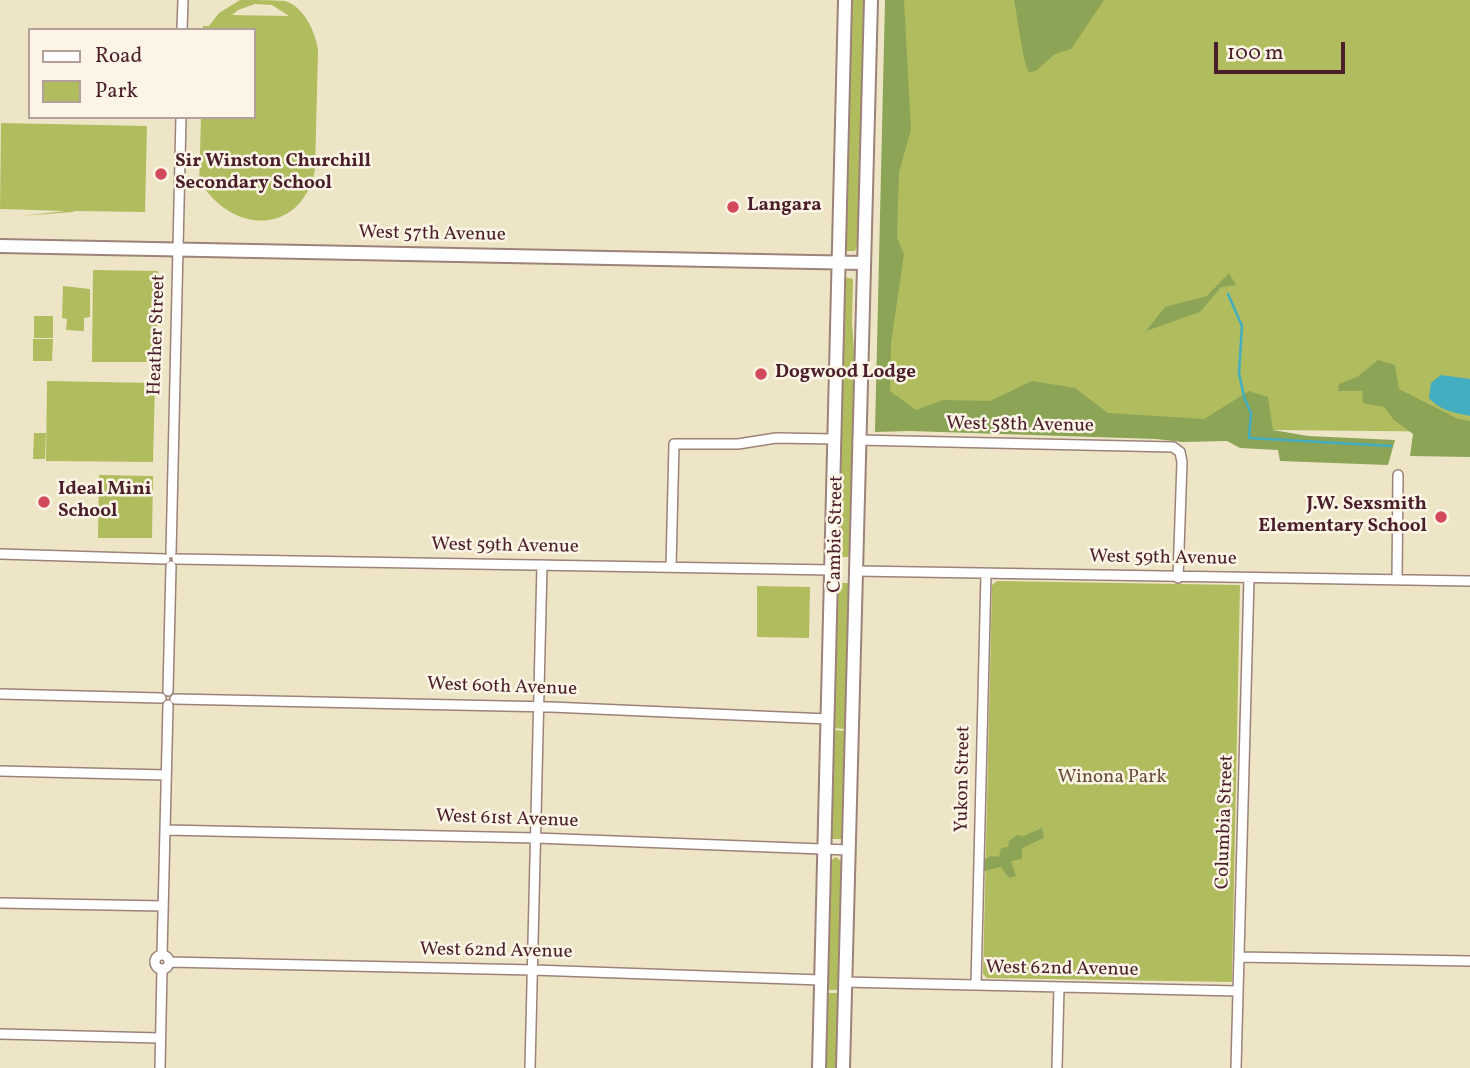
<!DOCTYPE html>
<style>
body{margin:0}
#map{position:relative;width:1470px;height:1068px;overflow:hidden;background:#eee5c7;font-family:Vollkorn,serif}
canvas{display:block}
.legend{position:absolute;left:28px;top:28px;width:228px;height:91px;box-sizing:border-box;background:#fcf5e5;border:2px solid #b59f9b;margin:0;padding:9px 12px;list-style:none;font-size:21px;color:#4a1f2b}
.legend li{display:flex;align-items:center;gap:14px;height:35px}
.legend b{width:35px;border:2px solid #b59f9b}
.scale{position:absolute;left:1214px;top:42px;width:131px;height:32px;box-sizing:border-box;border:4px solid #4a1f2b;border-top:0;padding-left:9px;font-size:21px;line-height:24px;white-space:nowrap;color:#4a1f2b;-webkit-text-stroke:5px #fcf5e5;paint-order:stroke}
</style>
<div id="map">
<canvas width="1470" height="1068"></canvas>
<ul class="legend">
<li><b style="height:9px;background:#fff"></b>Road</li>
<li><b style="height:19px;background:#b0bc5e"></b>Park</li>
</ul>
<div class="scale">100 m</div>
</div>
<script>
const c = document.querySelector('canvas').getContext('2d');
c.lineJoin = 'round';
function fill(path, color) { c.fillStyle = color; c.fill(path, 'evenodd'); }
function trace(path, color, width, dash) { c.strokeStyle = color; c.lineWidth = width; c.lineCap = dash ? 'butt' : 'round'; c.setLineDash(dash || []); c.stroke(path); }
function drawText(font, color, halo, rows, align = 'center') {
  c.font = font + ' Vollkorn,serif'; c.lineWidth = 5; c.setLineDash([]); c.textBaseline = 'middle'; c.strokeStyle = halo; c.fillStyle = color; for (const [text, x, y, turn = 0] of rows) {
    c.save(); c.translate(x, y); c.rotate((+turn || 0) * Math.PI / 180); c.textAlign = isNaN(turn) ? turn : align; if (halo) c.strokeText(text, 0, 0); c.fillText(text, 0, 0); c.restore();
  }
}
fill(new Path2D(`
 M240 0C253 0 272 0 285 1 304 7 315 31 318 50L315 170C303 230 241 237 205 189H199L201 117H254V30H203V26H209L219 13ZM255 4 272 5 289 16 232 15 238 10Z
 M851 0H864L858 244 855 251H844Z
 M900 0H1470V432L886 426Z
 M1 123 147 126 145 212 74 211 73 212 21 216 65 211 0 209Z
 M93 270 158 271 157 362H92Z
 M844 277 853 279 852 323 855 363 850 557H838Z
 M63 286 90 289V317L84 318V331L66 330 67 319 62 318Z
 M34 316H53V338H34Z
 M33 339H53L52 361H33Z
 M47 381 155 383 153 462 46 461Z
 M34 433H46L45 459H33Z
 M99 475 153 476 152 538H98Z
 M997 581 1240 585 1232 982 987 978 983 974 992 585Z
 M837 583H849L845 729 832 728Z
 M757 586 810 587 809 638 757 637Z
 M833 730 846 731 842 839H831L830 837Z
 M836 857 842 862 839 990H826L830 861Z
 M827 993H839L838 1068H825Z`), '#b0bc5e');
fill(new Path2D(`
 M885 0H904L911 130 899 172 897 238 904 254 891 343 890 391 916 410 943 400 990 401 1032 381 1075 388 1108 413 1204 419 1249 391 1268 397 1273 430 1308 436 1395 440 1388 465 1280 461 1278 450 1240 448 1227 441 1182 442 1156 439 910 431 875 432Z
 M1014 0H1104L1071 49 1055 54 1036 71 1029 72C1023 64 1017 14 1014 0Z
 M1229 273 1236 285 1221 287 1200 312 1146 331 1165 307 1207 296Z
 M1378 360 1395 365 1399 389 1458 419 1470 421V457L1410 456 1413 434 1394 420 1384 407 1363 403 1362 391H1338L1339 384 1357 377Z
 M1042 828 1044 838 1022 848V859L1011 861 1016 876 1009 878 1001 867 984 871 985 859 991 856 999 857 1001 848 1008 847 1009 841 1017 835 1024 836Z`), '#8ca455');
fill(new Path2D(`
 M1441 375 1470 379V416C1455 413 1439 410 1429 398L1431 383Z`), '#42aec0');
trace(new Path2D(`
 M1228 294 1242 326 1239 373 1244 397 1251 413 1249 438 1391 446`), '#42aec0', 2.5);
const street = new Path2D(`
 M182 30 183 0
 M858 440 1173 447 1180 452 1182 462 1178 578
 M171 553 181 117
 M0 554 165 559
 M177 559 832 570
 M671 567 674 444H738L776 438 835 439
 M856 571 1470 581
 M1397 580 1398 475
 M168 691 171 566
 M0 694 161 698
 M175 699 551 707 828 719
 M0 771 166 775
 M165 830 536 838 848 850
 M0 903 163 906
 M162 955 168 705
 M155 962a7 7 0 1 1 14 0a7 7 0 1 1-14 0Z
 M1239 957 1470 961
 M169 962 533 970 821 980
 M844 982 1237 991
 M976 985 986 574
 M0 1034 160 1038
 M160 1068 162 969
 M530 1068 542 565
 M1057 1068 1059 987
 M1236 1068 1249 578`);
const secondary = new Path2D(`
 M0 246 863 263
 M819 1068 845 0
 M843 1068 871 0`);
trace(street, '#9c8279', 12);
trace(secondary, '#9c8279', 16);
trace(street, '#fff', 9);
trace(secondary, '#fff', 12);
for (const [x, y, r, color] of [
 [161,174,7,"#d1495b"],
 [733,207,7,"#d1495b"],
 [761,374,7,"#d1495b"],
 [44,502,7,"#d1495b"],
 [1441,517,7,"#d1495b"]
]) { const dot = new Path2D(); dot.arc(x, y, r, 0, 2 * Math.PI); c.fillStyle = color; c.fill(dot); trace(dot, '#fcf5e5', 2.5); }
drawText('bold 19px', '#4a1f2b', '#fcf5e5', [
 ["Sir Winston Churchill",175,163],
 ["Secondary School",175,185],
 ["Langara",747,207],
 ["Dogwood Lodge",775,374],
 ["Ideal Mini",58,491],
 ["School",58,513],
 ["J.W. Sexsmith",1427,506,"right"],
 ["Elementary School",1427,528,"right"]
], 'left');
drawText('19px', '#4a1f2b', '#fcf5e5', [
 ["West 57th Avenue",432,235,1],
 ["Heather Street",158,335,-88],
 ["West 58th Avenue",1020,426,1],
 ["Cambie Street",837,534,-89],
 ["West 59th Avenue",505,547,1],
 ["West 59th Avenue",1163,559,1],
 ["West 60th Avenue",502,688,2],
 ["Yukon Street",964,779,-89],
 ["West 61st Avenue",507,820,2],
 ["Columbia Street",1226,822,-88],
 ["West 62nd Avenue",496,952,1],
 ["West 62nd Avenue",1062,970,1]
]);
drawText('19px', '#694e3a', '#fcf5e5', [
 ["Winona Park",1112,779]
]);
</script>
